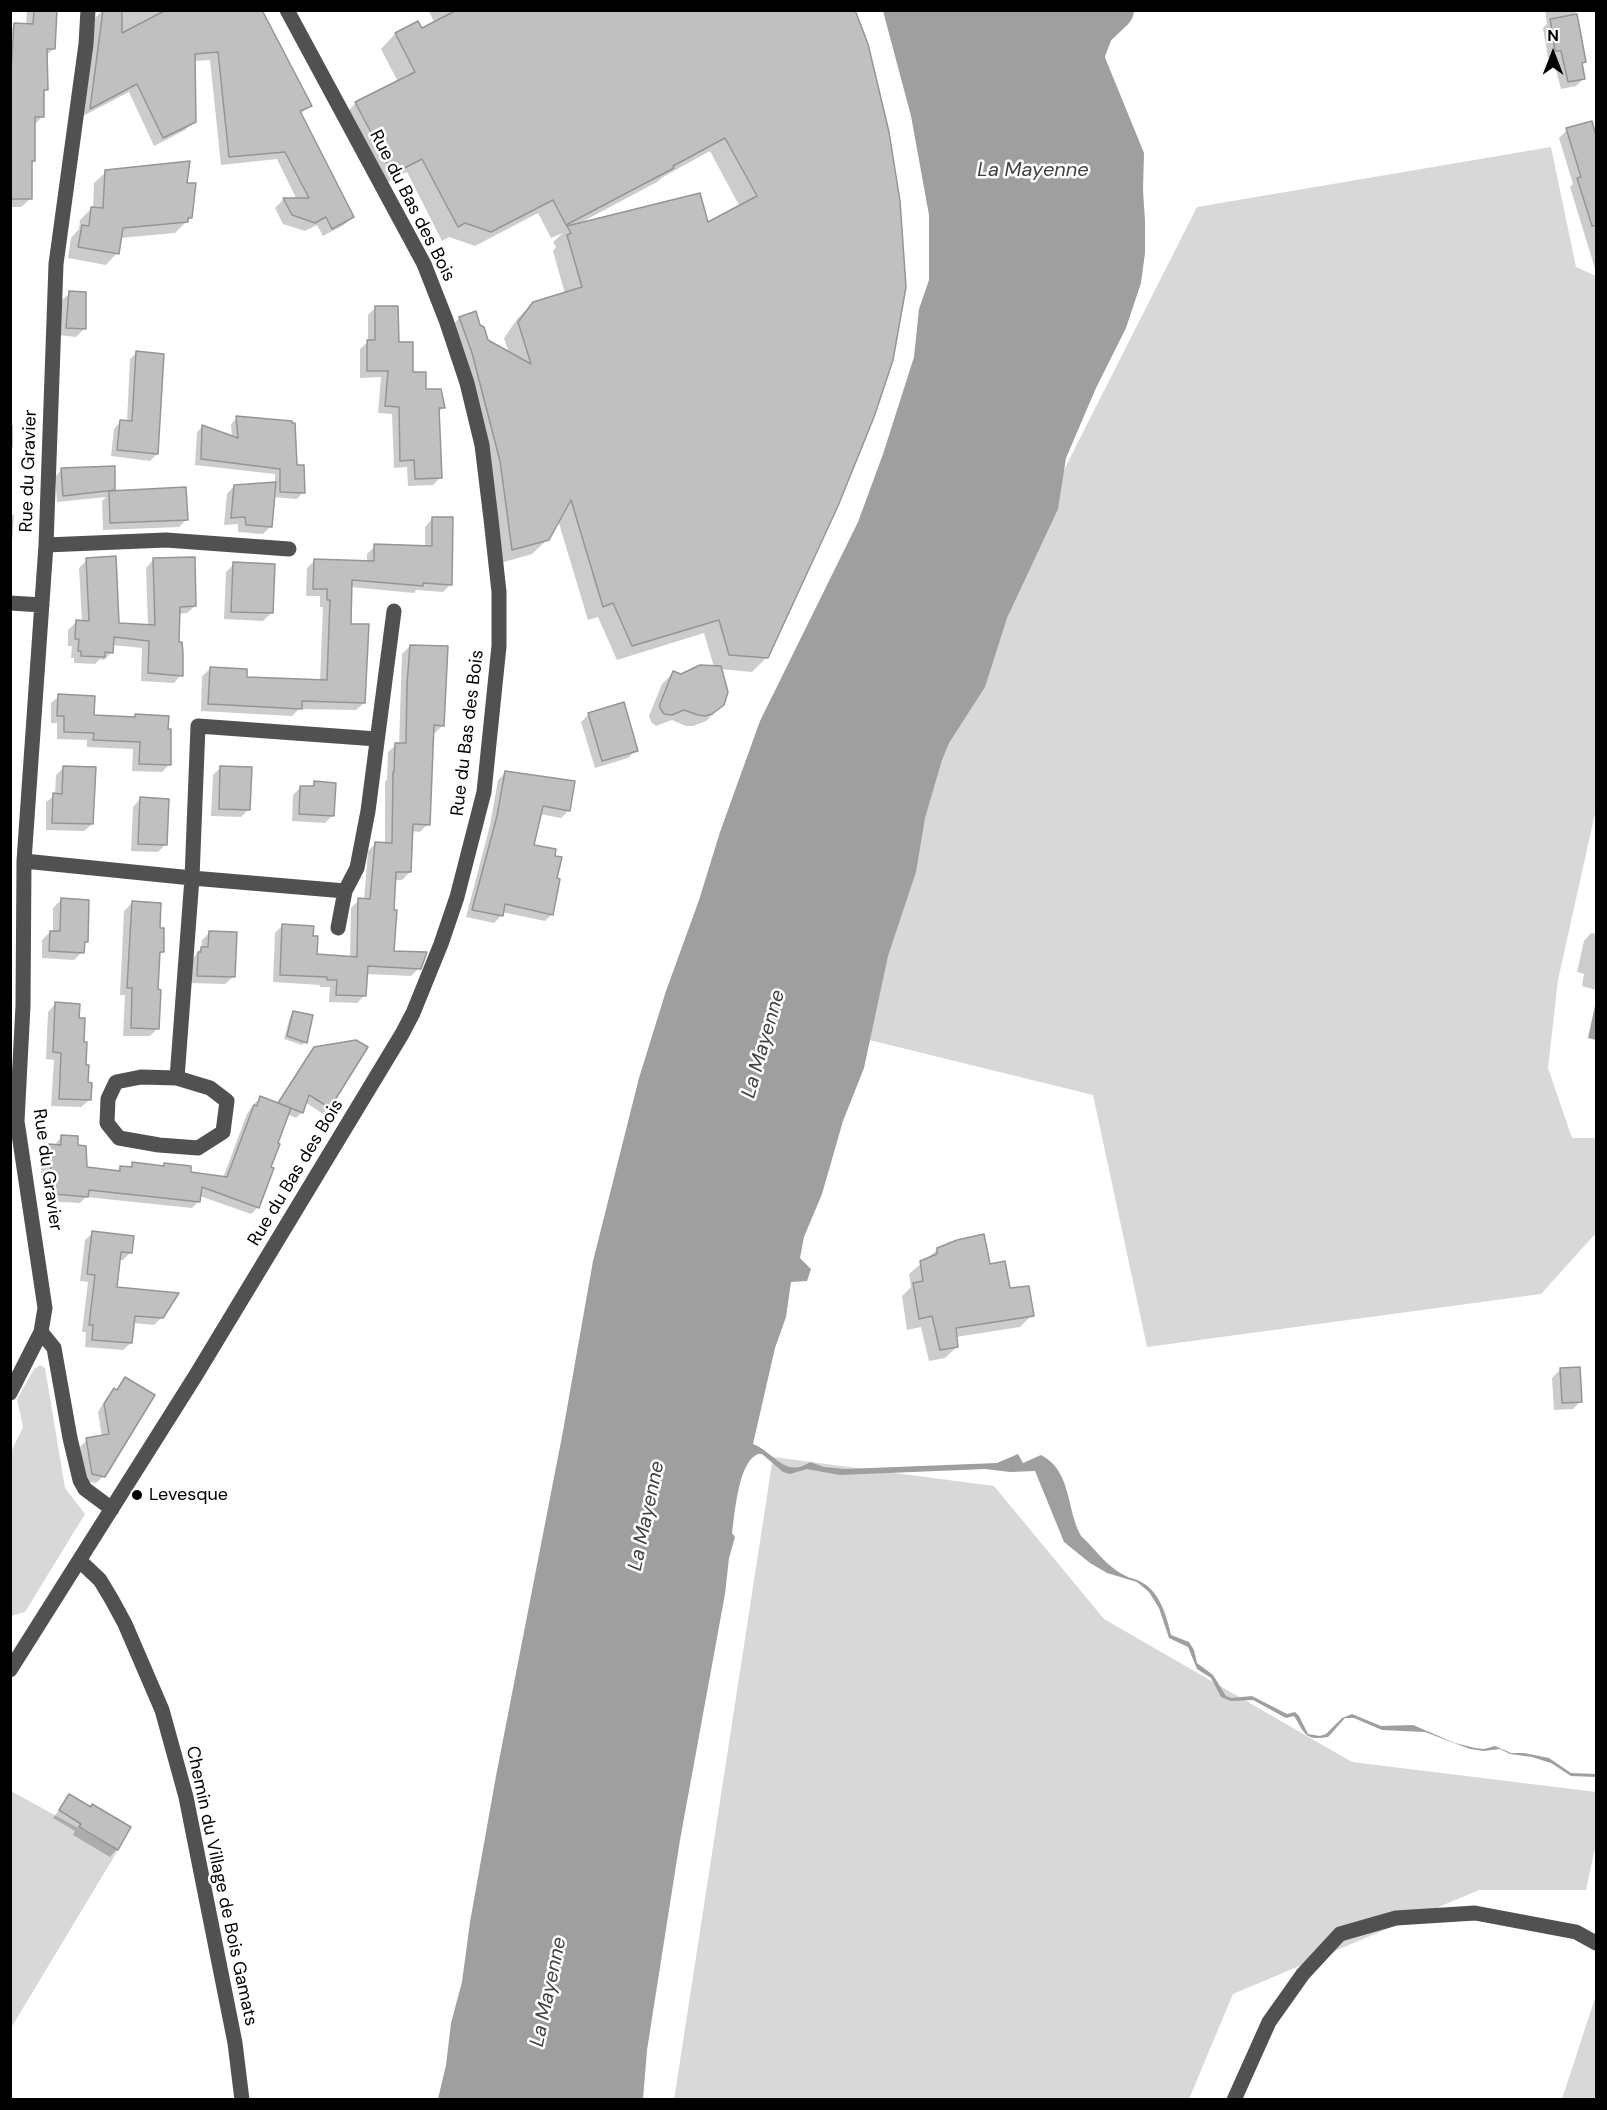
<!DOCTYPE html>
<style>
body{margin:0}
#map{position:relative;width:1607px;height:2110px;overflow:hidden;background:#fff;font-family:"DM Sans",sans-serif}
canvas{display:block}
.frame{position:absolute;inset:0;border:12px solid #000;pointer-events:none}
.north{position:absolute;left:1523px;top:24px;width:60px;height:60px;-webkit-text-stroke:4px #fff;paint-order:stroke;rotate:0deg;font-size:16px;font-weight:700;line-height:24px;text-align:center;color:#000}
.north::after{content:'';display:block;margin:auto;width:21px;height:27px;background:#000;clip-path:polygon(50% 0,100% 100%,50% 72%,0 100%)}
</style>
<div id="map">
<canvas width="1607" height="2110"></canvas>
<div class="frame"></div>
<div class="north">N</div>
</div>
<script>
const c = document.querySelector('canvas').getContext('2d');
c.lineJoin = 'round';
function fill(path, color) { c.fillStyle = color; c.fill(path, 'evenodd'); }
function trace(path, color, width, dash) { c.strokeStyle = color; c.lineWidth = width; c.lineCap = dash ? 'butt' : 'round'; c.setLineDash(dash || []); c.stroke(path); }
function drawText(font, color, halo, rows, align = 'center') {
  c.font = font + ' "DM Sans",sans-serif'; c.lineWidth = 5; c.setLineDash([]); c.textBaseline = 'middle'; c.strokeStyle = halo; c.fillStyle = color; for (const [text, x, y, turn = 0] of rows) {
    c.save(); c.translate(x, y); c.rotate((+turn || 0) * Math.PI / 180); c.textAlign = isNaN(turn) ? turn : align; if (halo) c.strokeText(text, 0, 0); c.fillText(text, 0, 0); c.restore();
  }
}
fill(new Path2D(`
 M1551 147 1576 267 1596 276V809L1558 980 1548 1068 1572 1138H1596V1233L1541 1294 1147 1347 1093 1095 849 1035 938 719 1197 207Z
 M40 1365 45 1368 65 1488 85 1514 25 1612 11 1616V1452L23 1427 17 1399 34 1369Z
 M773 1457 994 1486 1104 1619 1352 1762 1596 1792V1843L1586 1890H1479L1233 1994 1189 2099 674 2100Z
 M11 1791 118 1850 11 2028Z
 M1596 1995V2099H1562Z`), '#d8d8d8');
fill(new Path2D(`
 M883 11H1086L1144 153 1143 190 1145 221V253L1141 283 1126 328 1096 388 1066 458 1058 509 1007 618 985 687 949 743 942 760 925 818 916 872 888 956 864 1068 843 1121 822 1194 804 1237 800 1258 811 1269 807 1281 791 1282 786 1317 775 1348 753 1444C774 1452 785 1479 810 1462L824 1467 845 1469 997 1463 1018 1454 1023 1463 1041 1455C1072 1471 1066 1509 1081 1536 1084 1539 1088 1542 1091 1546 1102 1558 1111 1569 1126 1576 1131 1579 1138 1579 1143 1583 1160 1593 1167 1617 1171 1635L1189 1642 1194 1650 1197 1663 1213 1675 1226 1696 1231 1698 1252 1696 1287 1714 1295 1712 1299 1716 1308 1734 1320 1736 1326 1734 1342 1718 1352 1714 1381 1726 1413 1725 1455 1743 1475 1748 1484 1749 1495 1746 1511 1753H1524L1549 1758 1571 1773 1596 1774V1777L1571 1776 1551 1763 1532 1757 1510 1754 1500 1749 1484 1751 1470 1749 1425 1732 1382 1730 1354 1718H1345L1328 1737C1304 1741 1305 1733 1294 1716L1286 1718 1253 1700 1231 1701 1221 1697 1211 1678 1197 1669 1188 1647 1169 1638 1159 1608 1149 1592 1137 1582 1107 1573 1090 1563 1064 1542 1035 1471 1010 1472 985 1469 840 1475 807 1469 790 1474 783 1472 762 1454H758C738 1462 735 1513 732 1533L735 1537 729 1558 725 1594 680 1840 647 2050 643 2099H438L446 2065 451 2023 462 1982 470 1922 496 1776 563 1431 593 1261 639 1078 666 991 699 900 720 832 760 721 858 522 883 454 914 357 919 309 929 280V215L911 116Z
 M1596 1001V1040L1588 1038Z`), '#9f9f9f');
fill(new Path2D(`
 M27 10H56L54 48 46 56 47 89 43 93 42 117 34 125V161L31 164 30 199 21 207H10V29L15 25 26 26Z
 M103 10H260L310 105 301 114 352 217 344 225 323 236 317 225 305 231 283 224 275 208 283 200H297L277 159 221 165 210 60 193 61 194 121 185 130 154 146 129 92 83 116 95 18Z
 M428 10H853L767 657 752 672 720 669 717 710 706 721 693 726H686L672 720 656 726 651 722 649 716 662 684 673 673 682 676 714 667 704 633 617 660 598 617 588 620 558 520 548 539 532 554 497 564 486 477 458 368 445 333 459 318 475 312 487 341 509 353 504 338 518 318 533 303 565 294 553 251 556 247 553 242 563 233 551 238 538 213 475 246 449 237 442 241 407 172 378 187 341 118 356 103 398 82 381 49 395 34 418 23 422 30 435 23ZM710 151 740 207 707 224H578L657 182 663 177Z
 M1545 10H1575L1585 62 1581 65 1583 79 1576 86 1561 89 1553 58H1548L1543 28 1547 24Z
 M1591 123 1596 141V272L1570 187 1573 184 1559 138 1567 130Z
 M106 172 185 185 191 217 175 233 120 238 117 253 106 265 68 258 71 238 79 229 80 220 93 207 94 183Z
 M70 293 84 329 76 337 59 335 62 300Z
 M375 308 397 343 411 374 444 407 437 413 440 478 433 485 408 486 407 467 394 468 392 414 378 413 381 377 360 378V349L368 342V315Z
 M137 352 157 454 150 461 111 456 114 429 120 422H127L130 359Z
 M237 418 303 492 297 499 273 497 271 526 263 534 238 532V524L224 525 227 494 234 486 275 484V474L195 465 197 432 203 426 232 437 231 424Z
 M10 425H13V447L10 449Z
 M61 470 113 490 110 493 187 519 179 527 103 530 102 501 106 497 57 502 55 477Z
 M10 515H14L10 570Z
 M432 519 451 584 443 592 416 590 414 593 351 587 350 625 364 703 356 710 299 709 292 716 201 711 202 676 210 669 246 678 320 682 323 607H320V596H306L307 568 314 561 367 563V554L375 546 425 547V527Z
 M87 560 118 624 148 626 146 568 153 560 195 606 187 613 178 614 177 643 181 675 174 683 141 681 142 648 112 645V652L104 660 100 659 95 664 74 663V658H71L72 646H68V630L76 622H82L79 568Z
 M234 564 271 613 263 621 224 619 226 572Z
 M410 646 443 725 435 733H432L428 824 420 832 412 831 410 872 402 880H394L393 952 419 968 411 976 366 974 365 995 357 1003 329 1002 330 987H320V985L273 982 275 933 283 925 312 937 316 956 350 958 351 908 359 900H364L368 851 375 844H385V781L387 780 388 752 396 745H399L402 654Z
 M59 696 93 716 132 719 135 716 169 765 162 772 132 771 133 749 87 747V740L57 739V723H51V703Z
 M589 714 636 750 628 758 595 768 581 722Z
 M64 767 92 824 84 831 46 830V802L55 795 56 775Z
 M221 767 249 809 241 817 211 816 213 775Z
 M506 772 568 811 561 818 540 814 532 846 555 879 552 914 545 921 502 912 501 916 494 923 466 917 490 825 498 780Z
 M315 783 333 815 325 823 292 821 293 795 301 787 310 788Z
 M140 799 166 844 158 852 131 851 133 807Z
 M61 900 86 942 83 945 82 952 74 960 42 958V940L50 932H53V908Z
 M132 903 159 930 162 951 159 955 157 1029 150 1036H123L125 995H120L124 911Z
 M210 932 233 977 225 984 190 983 191 961 201 948 202 940Z
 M1591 933 1596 934V990L1582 986 1584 974 1577 972 1584 941Z
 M55 1004 78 1020 89 1100 81 1107 51 1106 54 1060 46 1059 48 1012Z
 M293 1013 305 1042 302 1045 284 1039 290 1017Z
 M315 1048 329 1107 323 1114 305 1102 302 1112 296 1118 287 1114 276 1144 258 1207 251 1214 200 1196 199 1201 192 1208 86 1197 80 1203 46 1201 47 1184H44V1173H41L42 1153 50 1146H54L61 1137 76 1147 85 1169 116 1172 121 1167 128 1168 133 1163 162 1167 165 1165 190 1173 223 1178 247 1114 253 1105 260 1098 277 1104 308 1055Z
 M93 1233 130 1253 123 1260H119L115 1288 162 1317 154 1325 133 1323 131 1343 123 1350 85 1347 86 1332H82L88 1282 80 1281 85 1240Z
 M938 1249 989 1266 1032 1315 1020 1327 956 1337 957 1347 945 1358 929 1361 921 1327 907 1330 902 1296 911 1287 909 1274Z
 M1560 1370 1581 1401 1573 1409 1554 1410 1552 1378Z
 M125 1379 104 1476 96 1483 85 1481 80 1447 87 1440 102 1437 98 1412 107 1397 115 1391Z
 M69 1796 91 1808 117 1849 110 1857 73 1835 75 1831 53 1818Z`), '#0003');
trace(new Path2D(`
 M1074 82 1094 29 1114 10`), '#9f9f9f', 40);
const building = new Path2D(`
 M34 10H57L55 49H47L48 90H44V117H35V161H32V199H10V90L14 23 33 24Z
 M103 10H122V33L166 10H262L312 106 300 111 354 217 332 229 326 217 315 223 292 215 283 198H309L285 152 229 157 218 52 195 54 196 122 163 138 137 84 90 109Z
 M457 10H855L868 44 889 132 900 201 906 287 893 360 874 417 838 506 768 658 729 655 719 620 632 646 613 603 603 607 571 500 549 540 512 550 500 461 472 353 459 317 476 311 480 325 484 327 488 340 531 364 518 322 533 302 582 287 567 235 571 233 567 226 700 193 708 222 757 196 725 138 673 166 674 168 566 225 553 200 491 232 465 223 458 227 422 159 393 174 355 102 415 72 395 33 418 21 422 28Z
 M1577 14 1586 62 1582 63 1585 79 1568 82 1561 51H1555L1550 19Z
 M1592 121 1596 136V226H1592L1577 178 1581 177 1566 128Z
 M190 161 187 183H196L192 218H188V222L123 228 119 254 78 247 82 225 89 226 91 207 103 208 105 170Z
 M69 291 86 292V329L66 328Z
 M375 306H398L399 342H413V372H426V389H441L445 408H439L442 478 415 479 414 460 400 461 399 407 385 406 388 371H367V340H375Z
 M136 351 164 354 158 454 117 450 120 420 132 421Z
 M236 416 292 421V423H295L297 465H304L305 493 280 492V469L201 459 202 425 238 438Z
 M115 466V490L63 496 61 468Z
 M276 482 272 527 246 525 245 517 231 518 234 485Z
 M186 487 188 520 110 523 109 491Z
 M432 517H453L452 585 423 583V586L352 580 351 624H369L365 703 302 701V709L208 704 210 667 247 669V677L327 680 330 600H327V589H313L314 559 374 561V544L432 546Z
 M116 556 119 623 155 625 153 558 195 557 196 606 180 607 179 642H182L183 653V676L148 673 149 641 114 637 113 653 105 652V657L81 656V651H78L79 639H75L76 620 89 621 86 558Z
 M233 562 275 564 273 613 231 612Z
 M410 645 448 646 444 726 434 725 430 825 413 824 411 872H396L394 910H397L394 951 427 952 421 969 368 966 366 996 336 995 337 980H327V977L280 975 282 924 314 926 313 936H318L317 954 357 957 358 898 370 899 375 842 392 843 393 772H394L395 743H406L407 684Z
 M700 665 721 666 728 692 724 705 712 714 705 716 698 715 684 710 672 715 664 714 660 708V704L673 671 681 674Z
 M58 694 95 696 94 715 135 717V714L169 716 168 729H171V765L139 764 140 742 93 740 94 733 64 732V716H57Z
 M624 702 638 751 602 761 588 713Z
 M63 766 96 767 93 824 52 823 53 793 62 794Z
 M220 766 252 767 250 810 219 809Z
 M505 771 575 781 570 811 543 806 534 845 556 849 555 856 562 857 557 878 560 879 553 915 505 904 503 916 472 910 497 816Z
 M314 781 336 783 334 816 299 814 300 786H314Z
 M140 797 169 799 167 845 138 844Z
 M61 898 89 900 88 942H85L84 953 49 951 50 931H60Z
 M132 901 161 903 160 928H164V952H160L158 989 161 990 159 1029 131 1028 132 988H127Z
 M209 931 237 932 235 977 197 976 198 952H201V947H208Z
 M55 1002 80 1004 79 1018H85L84 1042H87L86 1065H89L88 1082 92 1083 91 1100 59 1099 61 1053 53 1052Z
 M293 1011 313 1015 307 1043 287 1036Z
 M356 1040 368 1047 330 1108 309 1095 303 1113 278 1103 314 1047Z
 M260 1096 291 1108 278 1143 280 1144 271 1167 274 1168 259 1208 202 1187 200 1202 89 1190 88 1197 53 1194V1177H50L51 1166H48L49 1144 61 1145V1135L78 1136V1145L86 1146 87 1167 120 1171V1166L132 1167V1162L164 1166V1163L191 1166V1172L227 1177 254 1105 257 1106Z
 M92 1231 134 1236 132 1253 121 1252 117 1287 179 1293 163 1318 135 1316 132 1343 92 1340 93 1325H89L95 1275 87 1274Z
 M984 1234 990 1264 1005 1261 1010 1288 1029 1286 1034 1316 956 1328 958 1347 940 1350 932 1316 919 1319 913 1283 923 1281 920 1261 937 1254V1248L957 1240Z
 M1580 1367 1582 1402 1562 1403 1560 1368Z
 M125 1377 155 1395 105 1477 92 1474 86 1438 109 1434 104 1404 114 1388 117 1390Z
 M69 1794 91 1807 92 1804 131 1827 118 1850 79 1827 81 1824 59 1810Z`);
fill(building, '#c0c0c0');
trace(building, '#959595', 1.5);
trace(new Path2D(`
 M46 545 166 540 289 549
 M10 603 42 605
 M24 861 192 878 198 726 377 739
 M338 928 345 891
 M177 1078 210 1088 227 1101 223 1132 198 1148 159 1145 119 1138 107 1123 108 1099 116 1082 141 1077 177 1078 192 878 345 891 357 868 368 811 394 611
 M41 1332 54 1348 70 1438 80 1480 85 1489 112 1509
 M10 1393 41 1332 45 1308 17 1121 23 1006 24 861 46 545 56 264 86 44 88 10
 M80 1561 100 1580 112 1600 125 1624 162 1710 186 1797 235 2043 242 2100
 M10 1670 196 1375 402 1034 413 1013 441 944 457 897 484 792 499 646V592L491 519 482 445 467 383 446 320 424 264 287 10
 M1234 2100 1269 2022 1303 1974 1340 1934 1396 1918 1475 1913 1576 1932 1596 1943`), '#515151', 15);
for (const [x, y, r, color] of [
 [137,1495,6,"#000"]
]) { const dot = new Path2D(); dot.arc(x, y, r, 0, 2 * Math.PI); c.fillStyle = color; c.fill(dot); trace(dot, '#fff', 2); }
drawText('18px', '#000', '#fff', [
 ["Rue du Bas des Bois",412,206,63],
 ["Rue du Gravier",29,471,-88],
 ["Rue du Bas des Bois",468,733,-83],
 ["Rue du Gravier",47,1170,82],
 ["Rue du Bas des Bois",296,1173,-59],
 ["Chemin du Village de Bois Gamats",221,1886,78]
]);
drawText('18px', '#000', '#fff', [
 ["Levesque",149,1495]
], 'left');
drawText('italic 20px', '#404040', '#fff', [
 ["La Mayenne",1033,171],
 ["La Mayenne",764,1044,-74],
 ["La Mayenne",647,1516,-78],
 ["La Mayenne",549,1992,-78]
]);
</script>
